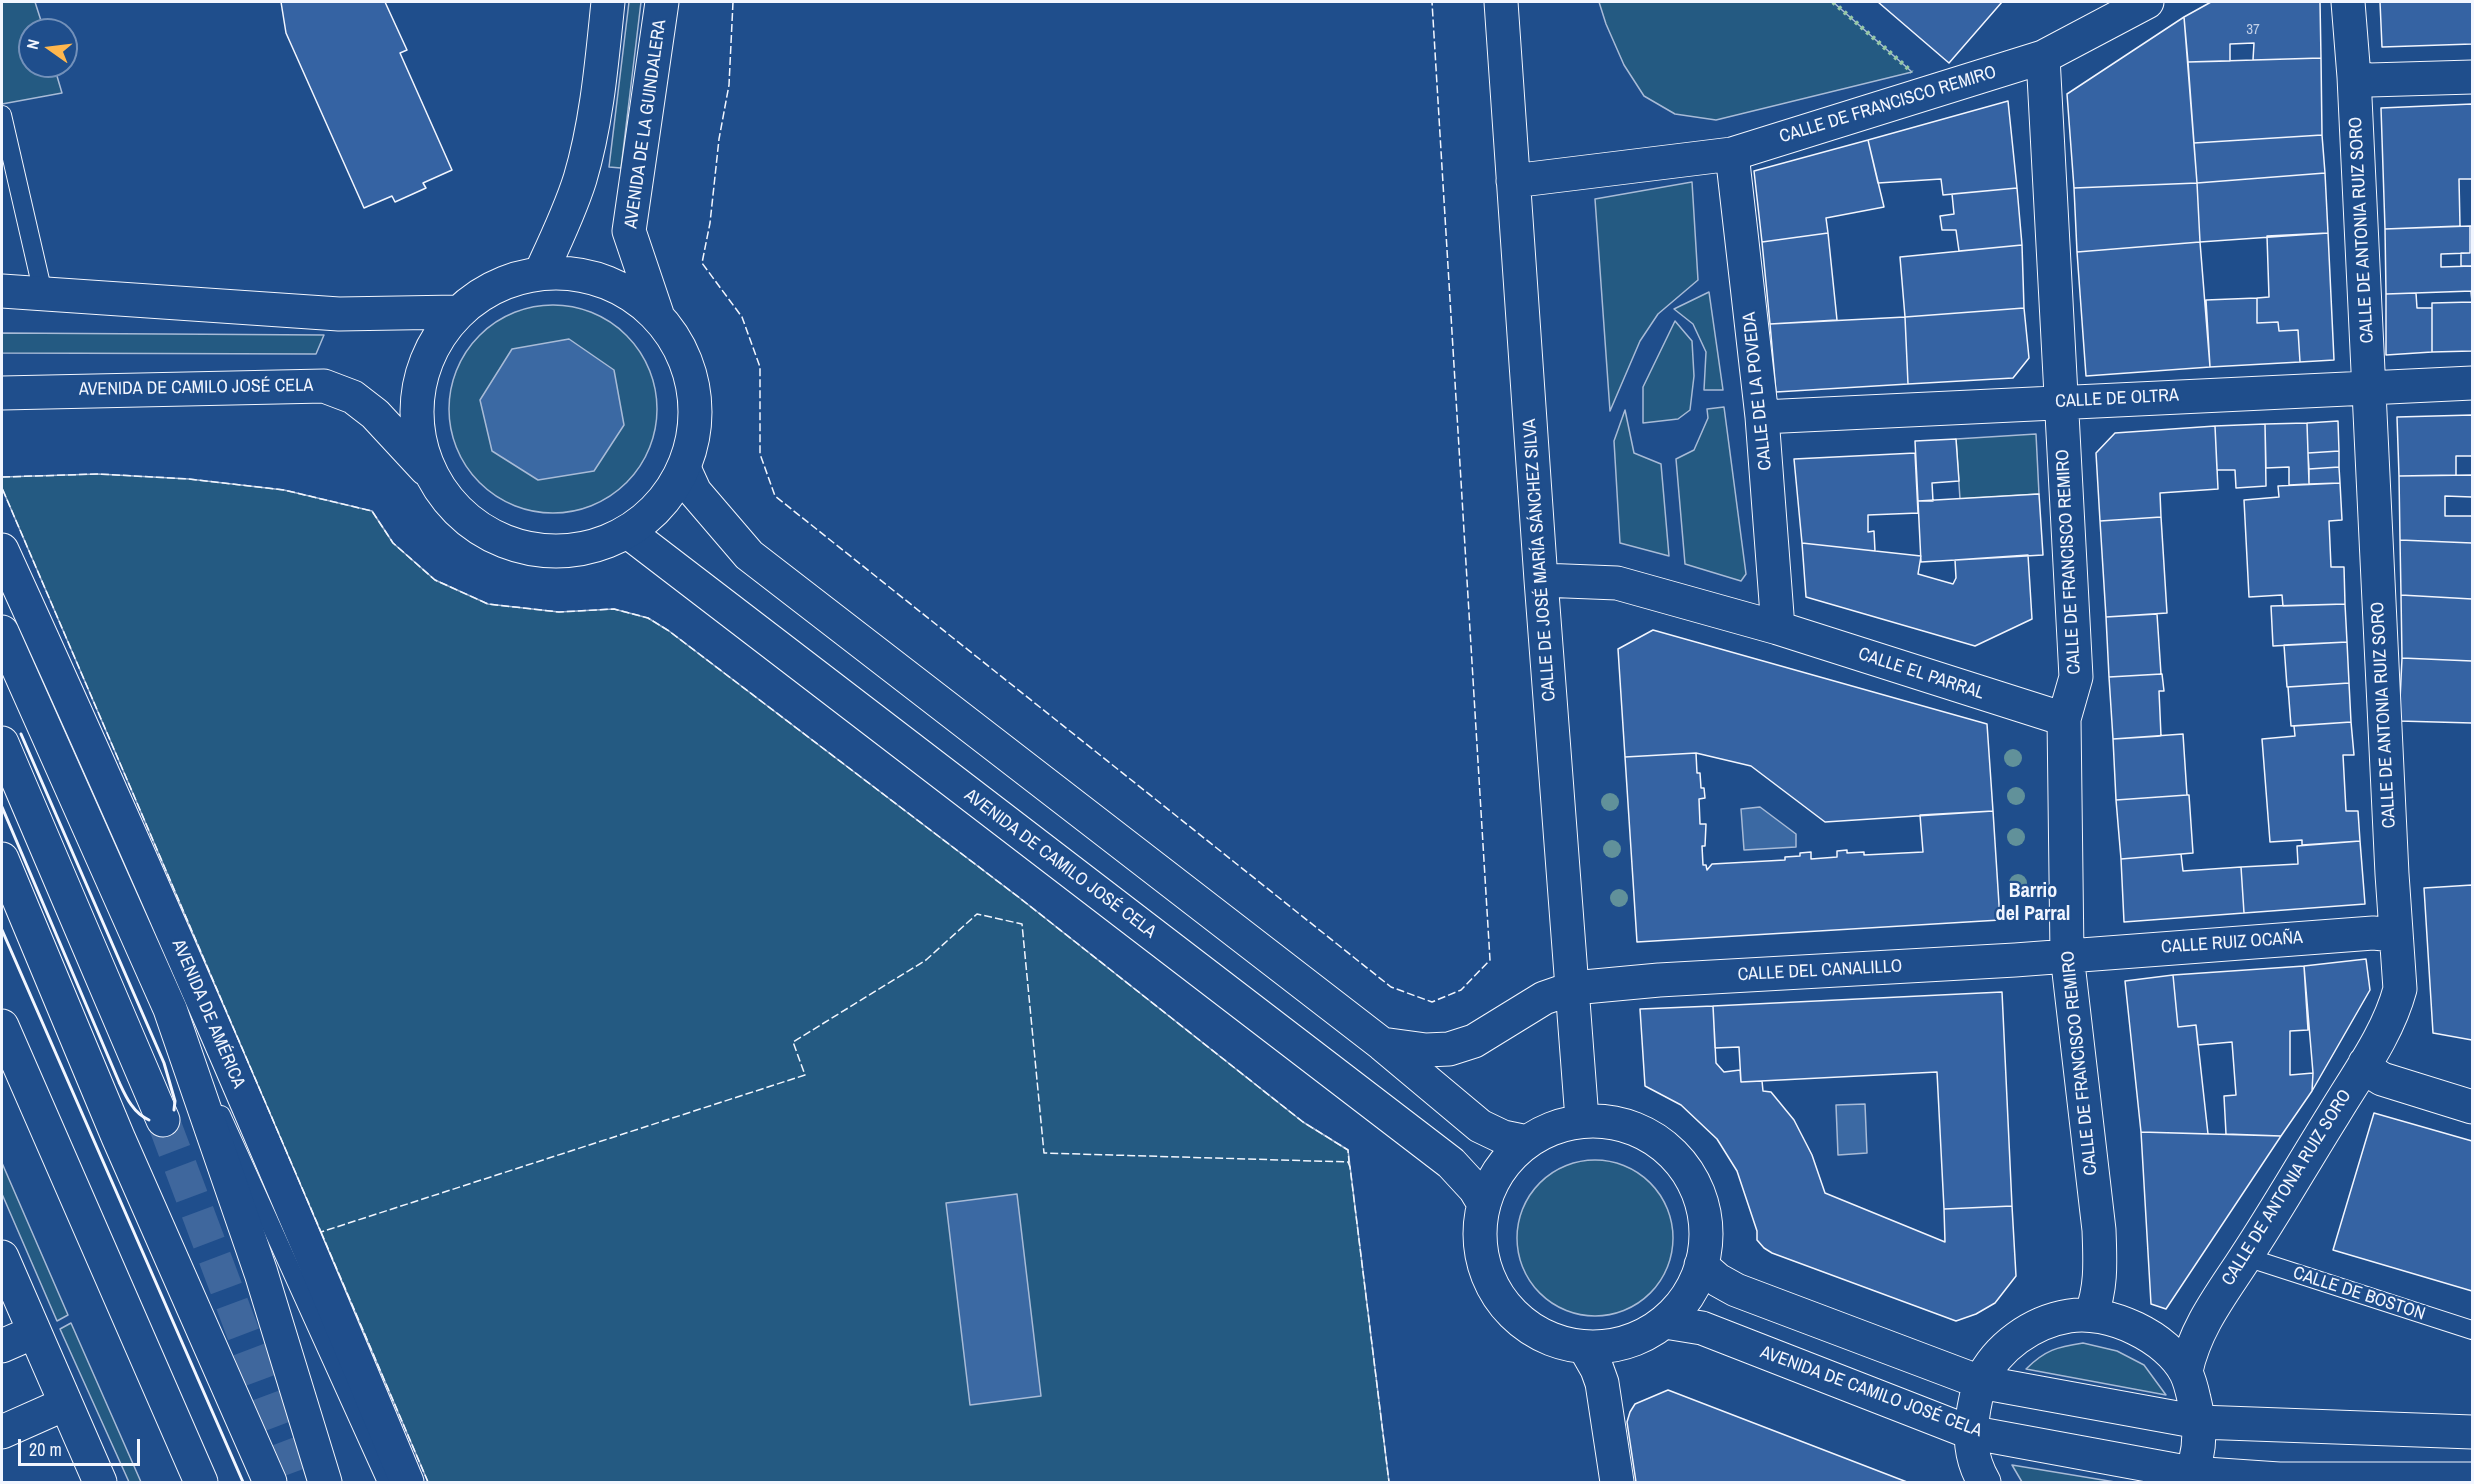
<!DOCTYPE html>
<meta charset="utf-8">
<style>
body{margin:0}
#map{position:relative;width:2474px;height:1484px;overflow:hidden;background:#1f4e8c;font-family:"Archivo Narrow",sans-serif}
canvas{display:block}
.frame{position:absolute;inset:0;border:3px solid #f2f6ff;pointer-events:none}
.north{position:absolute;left:18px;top:18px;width:60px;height:60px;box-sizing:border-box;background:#1f4e8c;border:2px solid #7391ba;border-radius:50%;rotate:284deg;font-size:16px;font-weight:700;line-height:24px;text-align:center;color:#f2f6ff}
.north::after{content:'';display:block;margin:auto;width:21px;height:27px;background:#ffb74d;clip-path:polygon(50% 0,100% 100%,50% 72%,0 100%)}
.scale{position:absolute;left:18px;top:1439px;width:122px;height:27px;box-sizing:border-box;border:3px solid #f2f6ff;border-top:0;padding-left:8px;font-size:18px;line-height:21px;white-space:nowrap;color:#f2f6ff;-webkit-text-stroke:4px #1f4e8c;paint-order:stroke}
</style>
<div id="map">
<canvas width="2474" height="1484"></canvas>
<div class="frame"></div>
<div class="north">N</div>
<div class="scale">20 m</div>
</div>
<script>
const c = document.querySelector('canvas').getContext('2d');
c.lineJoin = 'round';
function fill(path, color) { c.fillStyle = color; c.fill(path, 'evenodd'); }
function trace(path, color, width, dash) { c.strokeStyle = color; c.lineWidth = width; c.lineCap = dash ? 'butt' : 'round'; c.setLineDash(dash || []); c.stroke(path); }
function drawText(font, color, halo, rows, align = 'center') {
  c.font = font + ' "Archivo Narrow",sans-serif'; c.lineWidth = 4.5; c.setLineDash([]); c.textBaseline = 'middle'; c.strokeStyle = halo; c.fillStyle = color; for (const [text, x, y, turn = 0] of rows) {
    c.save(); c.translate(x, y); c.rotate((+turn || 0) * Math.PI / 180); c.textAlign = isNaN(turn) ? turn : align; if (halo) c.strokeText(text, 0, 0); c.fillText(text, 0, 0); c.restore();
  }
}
const green = new Path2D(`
 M2 2H35L44 30H30V66H54L62 93 2 104Z
 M629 2H641L621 168 609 167Z
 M1599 2H1833L1912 72 1716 120 1675 114 1644 96 1624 65 1606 24Z
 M1692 182 1698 280 1658 314 1640 341 1610 411 1595 199Z
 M1709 292 1723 390H1704L1706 352 1693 324 1674 309Z
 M449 409a104 104 0 1 1 208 0a104 104 0 1 1-208 0Z
 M1675 321 1692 341 1694 376 1690 410 1678 419 1643 423V387Z
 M2 333 324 335 316 354 2 353Z
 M1724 407 1746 574 1741 581 1685 564 1676 459 1694 450 1708 418 1707 409Z
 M1625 410 1634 453 1661 464 1669 556 1620 543 1614 441Z
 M2036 434 2039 494 1960 499 1956 439Z
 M98 474 189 479 284 490 372 511 393 543 435 580 488 604 559 612 614 609 648 618 669 631 1021 899 1303 1122 1348 1150 1389 1482H428L2 488V477Z
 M1517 1238a78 78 0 1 1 156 0a78 78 0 1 1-156 0Z
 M2 1163 68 1315 57 1321 2 1194Z
 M71 1323 141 1482H129L60 1329Z
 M2083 1343 2117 1351 2144 1365 2166 1395 2026 1369C2045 1350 2057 1347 2083 1343Z
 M2012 1465 2115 1482H2022Z`);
fill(green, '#245a82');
trace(green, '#a8bbd7', 1.5);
const water = new Path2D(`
 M569 339 614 370 624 425 594 471 538 480 492 451 480 400 512 349Z
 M1760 807 1796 834V847L1744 850 1741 809Z
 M1865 1104 1867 1153 1838 1155 1836 1105Z
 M1017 1194 1041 1396 970 1405 946 1203Z`);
fill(water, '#3b69a3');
trace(water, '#a8bbd7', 1.5);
const building = new Path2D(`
 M281 2H385L407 50 400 53 452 170 423 183 426 188 395 202 392 196 364 208 286 33Z
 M1878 2H2002L1949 63Z
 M2211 2H2320L2321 58 2253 60 2254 43 2230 44V61L2188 62 2184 17Z
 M2380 2H2472V44L2382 47Z
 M2184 17 2197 183 2074 188 2067 94Z
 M2321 58 2322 135 2194 143 2188 62Z
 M2008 101 2017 188 1943 195 1941 179 1878 183 1868 140Z
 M2472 104V179H2459L2460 226 2385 229 2381 108Z
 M2322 135 2325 173 2197 183 2194 143Z
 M1868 140 1884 207 1826 218 1828 233 1762 242 1754 171Z
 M2325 173 2328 233 2200 242 2197 183Z
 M2197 183 2200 242 2077 252 2074 188Z
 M2017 188 2022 245 1959 251 1956 230H1942L1940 216 1954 214 1952 194Z
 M2470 226V253L2441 254V267L2472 266V291L2386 294 2385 229Z
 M2470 226H2472V273V266H2461V253H2470Z
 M1828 233 1837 320 1770 324 1762 242Z
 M2328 233 2334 360 2300 362 2298 330 2279 331 2278 322 2257 323V298L2269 297 2267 236Z
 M2200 242 2210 367 2086 376 2077 252Z
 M2022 245 2024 308 1905 317 1900 257Z
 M2471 291H2472V351L2432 352V303L2472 302Z
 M2416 293 2417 308H2432V352L2386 355V294Z
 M2257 298V323L2278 322 2279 331 2298 330 2300 362 2210 367 2206 300Z
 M2024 308 2029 358 2013 378 1908 384 1905 317Z
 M1905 317 1908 384 1776 392 1770 324Z
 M2472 415V456H2456V475L2399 476 2397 417Z
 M2338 421 2339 451 2308 453 2307 423Z
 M2307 423 2309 484 2289 485V467L2266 468 2265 424Z
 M2265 424 2266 486 2236 488 2235 470H2217L2215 426Z
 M2215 426 2218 489 2160 493 2161 517 2100 521 2096 453 2115 433Z
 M1956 439 1959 481 1932 483 1933 501H1918L1915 441Z
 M2339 451V467L2309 469 2308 453Z
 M1915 453 1918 513 1868 515V532L1874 531 1875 551 1802 543 1794 459Z
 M2339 467 2340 483 2309 484V469Z
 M2472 475V497L2445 496V516H2472V543L2400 540 2399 476Z
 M2340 483 2342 520 2329 521 2331 567H2344L2345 604 2283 606 2282 595 2249 597 2244 500 2279 497 2278 486Z
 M2039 494 2043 555 1921 562 1918 501Z
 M2161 517 2167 613 2106 617 2100 521Z
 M2400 540 2472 543V599L2401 595Z
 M1802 543 1921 556 1918 574 1953 584 1956 578 1955 560 2028 555 2032 619 1975 646 1806 597Z
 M2401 595 2472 599V661L2402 658Z
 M2345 604 2347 642 2273 646 2271 606Z
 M2157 614 2161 674 2109 677 2106 617Z
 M1653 630 1987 724 1993 811 1825 822 1751 766 1696 753 1625 757 1618 649Z
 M2347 642 2349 683 2287 687 2284 645Z
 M2402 658 2472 661V723L2399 721Z
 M2162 674 2164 691H2159L2161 736 2113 739 2109 677Z
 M2349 683 2351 722 2291 726 2288 687Z
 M2351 722 2354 755H2343L2346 811H2358L2360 841 2302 845V840L2270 842 2262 739 2295 736 2294 726Z
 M2183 734 2187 795 2116 800 2113 739Z
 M1696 753 1697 773H1700L1701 788H1704L1705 798 1699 799 1700 824H1706L1705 846H1702L1703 865H1706L1707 870 1712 864 1785 860V857L1800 856V853L1811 852V859L1837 857V851L1847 850V853L1864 852V855L1923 852 1920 815 1993 811 2000 920 1637 942 1625 757Z
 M2187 795H2189L2193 853 2121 859 2116 800Z
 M2360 841 2365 904 2244 913 2241 867 2298 864 2297 846Z
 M2181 854 2183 871 2241 867 2244 913 2124 922 2121 859Z
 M2472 885V1040L2433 1033 2424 888Z
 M2366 959 2370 990 2312 1091 2313 1073 2304 966Z
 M2304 966 2308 1030 2290 1031V1075L2313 1073 2312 1091 2281 1136 2226 1134 2224 1096 2236 1095 2232 1042 2198 1045 2196 1025 2178 1027 2173 975Z
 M2173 975 2178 1027 2196 1025 2208 1134 2141 1132 2125 981Z
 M2002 992 2012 1206 1944 1209 1937 1072 1741 1082 1739 1047 1715 1048 1713 1006Z
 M1713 1006 1716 1063 1724 1072 1740 1070 1741 1082 1762 1081 1763 1091 1771 1092 1794 1120 1812 1155 1825 1193 1945 1242 1944 1209 2012 1206 2016 1276 1995 1303 1976 1314 1956 1321 1772 1253 1764 1248 1757 1240V1231L1737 1171 1717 1139 1681 1105 1645 1086 1640 1009Z
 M2374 1113 2472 1141V1291L2333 1250Z
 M2141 1132 2281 1136 2166 1309 2151 1304Z
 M1668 1390 1907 1482H1636L1627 1422 1630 1412 1635 1404Z`);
fill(building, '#3563a3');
trace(building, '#f2f6ff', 1.5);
trace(new Path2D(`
 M163 1120 299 1482`), '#3f679d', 33, [33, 16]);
const lane = new Path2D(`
 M2 115 43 293
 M221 1115 387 1482
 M2246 1257 2472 1330`);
const street = new Path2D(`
 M1501 2 1541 580 1582 1119
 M2043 57 2076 677 2064 719 2067 955 2099 1230C2100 1260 2102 1287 2091 1315
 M2354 77 2370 80 2472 77
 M1732 154 1762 417 1778 628
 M1513 181 1732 154 2043 57 2147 2
 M1762 417 2472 383
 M684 468 695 492 749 555 1382 1044 1480 1126 1503 1137 1527 1142
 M628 532 1451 1163 1475 1189 1484 1204
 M2 550C143 858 277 1169 407 1482
 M1541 580 1617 583 1778 628 2064 719
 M1382 1044 1426 1050 1449 1049 1474 1041 1544 998 1573 988 1659 980 2015 960 2373 933 2384 934 2396 939
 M2365 1063 2371 1072 2382 1079 2472 1107
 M1480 1234a113 113 0 1 1 226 0a113 113 0 1 1-226 0Z
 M2 1257 100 1482
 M1701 1265 1718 1280 1736 1290 1980 1382 2199 1422 2472 1432
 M1665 1322 1702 1328 1969 1432 2191 1473 2279 1479H2472
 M2 1346 34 1332
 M1585 1348 1597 1369 1602 1383 1617 1482
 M2186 1371C2195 1328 2221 1295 2245 1258 2276 1211 2304 1162 2334 1114 2358 1074 2388 1034 2400 989L2392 874 2354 77 2348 2
 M2 1432 65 1404
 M1984 1482C1970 1458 1969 1435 1974 1408 1976 1399 1977 1389 1981 1381 1997 1347 2032 1322 2069 1316 2108 1309 2168 1337 2186 1373 2190 1381 2192 1390 2194 1399 2201 1427 2202 1457 2186 1482`);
const secondary = new Path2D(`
 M541 272C555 242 570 211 580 179 597 122 602 60 608 2
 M417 412a139 139 0 1 1 278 0a139 139 0 1 1-278 0Z
 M2 291 339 314 457 312
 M657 314 629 231 662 2
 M2 393 324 386 353 397 375 414 426 469`);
const highway = new Path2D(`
 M2 632 170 1009 261 1273 325 1482
 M2 743 163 1120
 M2 859 118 1137 270 1482
 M2 1026 201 1482`);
trace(lane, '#f2f6ff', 20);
trace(street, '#f2f6ff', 35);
trace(secondary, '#f2f6ff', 35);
trace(highway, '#f2f6ff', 35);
trace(lane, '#1f4e8c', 18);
trace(street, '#1f4e8c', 33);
trace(secondary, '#1f4e8c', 33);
trace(highway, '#1f4e8c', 33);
trace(new Path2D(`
 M1833 2 1912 72`), '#97c8a6', 4.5, [3, 4.5]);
trace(new Path2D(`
 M733 2 729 85 719 139 710 223 702 263 742 317 760 367V454L775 496 1391 987 1432 1002 1461 990 1490 960 1432 2
 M2 477 98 474 189 479 284 490 372 511 393 543 435 580 488 604 559 612 614 609 648 618 669 631 1021 899 1303 1122 1348 1150 1349 1162 1044 1153 1022 924 977 914 926 960 793 1042 805 1075 321 1232 2 488
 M1348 1162 1350 1167 1389 1482
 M321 1232 428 1482`), '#f2f6ff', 1.5, [8, 3]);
trace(new Path2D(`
 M21 734 164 1063 175 1101 174 1110
 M2 807 119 1082C126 1097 133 1113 149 1120
 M2 930 243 1482`), '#f2f6ff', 3);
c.fillStyle = '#61919a';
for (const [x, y] of [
 [2013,758],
 [2016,796],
 [1610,802],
 [2016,837],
 [1612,849],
 [2018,883],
 [1619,898]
]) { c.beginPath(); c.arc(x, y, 9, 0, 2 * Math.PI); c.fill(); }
drawText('15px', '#c3d1e8', null, [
 ["37",2253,30]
]);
drawText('18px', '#f2f6ff', '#1f4e8c', [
 ["CALLE DE FRANCISCO REMIRO",1888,105,-17],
 ["AVENIDA DE LA GUINDALERA",646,124,-82],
 ["CALLE DE ANTONIA RUIZ SORO",2362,230,-93],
 ["AVENIDA DE CAMILO JOSÉ CELA",196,388,-1],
 ["CALLE DE LA POVEDA",1758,391,-96],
 ["CALLE DE OLTRA",2117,399,-3],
 ["CALLE DE JOSÉ MARÍA SÁNCHEZ SILVA",1540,560,-94],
 ["CALLE DE FRANCISCO REMIRO",2069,562,-93],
 ["CALLE EL PARRAL",1921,674,18],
 ["CALLE DE ANTONIA RUIZ SORO",2384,715,-93],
 ["AVENIDA DE CAMILO JOSÉ CELA",1060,864,37],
 ["CALLE RUIZ OCAÑA",2232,943,-4],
 ["CALLE DEL CANALILLO",1820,971,-3],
 ["AVENIDA DE AMÉRICA",208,1014,67],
 ["CALLE DE FRANCISCO REMIRO",2080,1063,-96],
 ["CALLE DE ANTONIA RUIZ SORO",2287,1188,-58],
 ["CALLE DE BOSTON",2359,1294,18],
 ["AVENIDA DE CAMILO JOSÉ CELA",1871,1392,20]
]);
drawText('bold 20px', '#f2f6ff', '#1f4e8c', [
 ["Barrio",2033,892],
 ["del Parral",2033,915]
]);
</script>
